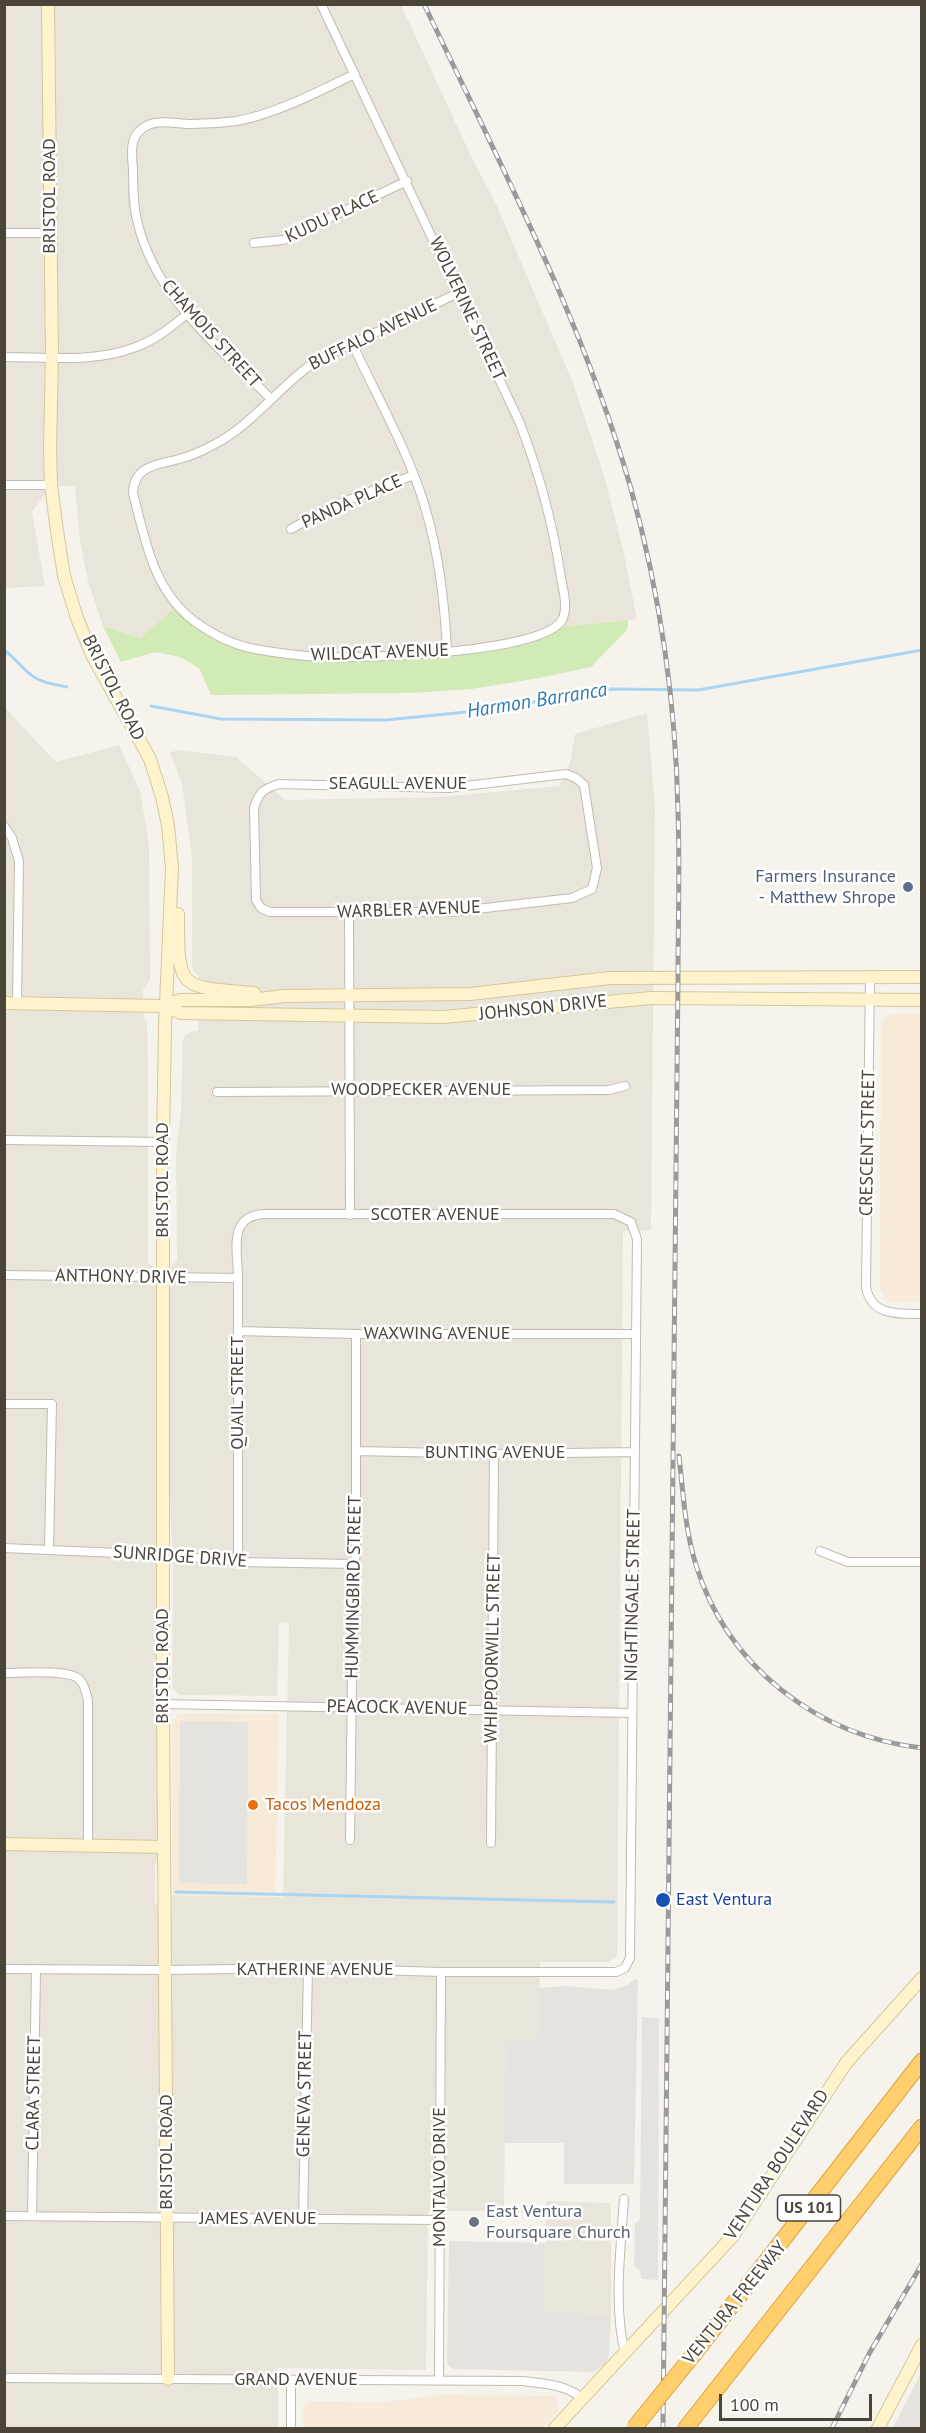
<!DOCTYPE html>
<style>
body{margin:0}
#map{position:relative;width:926px;height:2433px;overflow:hidden;background:#f6f3ec;font-family:"PT Sans",sans-serif}
canvas{display:block}
.frame{position:absolute;inset:0;border:6px solid #4b4439;pointer-events:none}
.scale{position:absolute;left:719px;top:2394px;width:153px;height:27px;box-sizing:border-box;border:3px solid #4b4439;border-top:0;padding-left:8px;font-size:18px;line-height:21px;white-space:nowrap;color:#4b4439;-webkit-text-stroke:4px #fff;paint-order:stroke}
</style>
<div id="map">
<canvas width="926" height="2433"></canvas>
<div class="frame"></div>
<div class="scale">100 m</div>
</div>
<script>
const c = document.querySelector('canvas').getContext('2d');
c.lineJoin = 'round';
function fill(path, color) { c.fillStyle = color; c.fill(path, 'evenodd'); }
function trace(path, color, width, dash) { c.strokeStyle = color; c.lineWidth = width; c.lineCap = dash ? 'butt' : 'round'; c.setLineDash(dash || []); c.stroke(path); }
function drawText(font, color, halo, rows, align = 'center') {
  c.font = font + ' "PT Sans",sans-serif'; c.lineWidth = 5; c.setLineDash([]); c.textBaseline = 'middle'; c.strokeStyle = halo; c.fillStyle = color; for (const [text, x, y, turn = 0] of rows) {
    c.save(); c.translate(x, y); c.rotate((+turn || 0) * Math.PI / 180); c.textAlign = isNaN(turn) ? turn : align; if (halo) c.strokeText(text, 0, 0); c.fillText(text, 0, 0); c.restore();
  }
}
fill(new Path2D(`
 M4 5H401L471 156 496 204 573 383 604 475 624 554 637 619 557 627 491 646 326 657 234 644 178 605 140 638 103 626 88 581 80 541 75 486H51L32 512 45 586 5 588Z
 M4 707 56 762 119 745 140 791 149 845 150 980 143 990 144 1018 147 1022 148 1074V1262L163 1277 177 1260 176 1153 181 1110 183 1041 185 1036 190 1032 198 1031 199 976 193 970 192 964V857L182 784 170 753 177 750 236 757 285 800 441 797 559 786 570 763 575 734 647 713 655 807 651 1230 623 1231 617 1956 608 1962H540L538 2040 506 2042 504 2211H428L426 2370 278 2368V2428H5ZM165 1365 173 1575 172 1685 175 1691 180 1695 277 1696 279 1622 289 1623 283 1897 173 1895 155 1905V1865L164 1847Z
 M546 2201 611 2203V2314L544 2312Z`), '#eae5da');
fill(new Path2D(`
 M894 1014H921V1302H888L880 1288 881 1025 884 1018Z
 M185 1713 279 1714 275 1897 173 1895 172 1725 177 1715Z
 M441 2395 554 2396 558 2403V2412L543 2428H303V2407L308 2401 384 2402Z`), '#f7ead8');
fill(new Path2D(`
 M635 1979 638 1980 634 2184H564V2143H504L506 2041 538 2040 539 1988 567 1986 613 1990 627 1985Z
 M449 2241 545 2243 544 2312 611 2314 609 2354 606 2364 593 2372 453 2369 447 2364Z
 M921 2373V2428H893Z`), '#e6e2dd');
fill(new Path2D(`
 M178 605 234 644 311 656 491 646 557 627 628 620 627 630 591 667 539 678 471 689 411 693 211 695 199 668 180 657 155 652 121 662 103 626 140 638Z`), '#d2eab5');
fill(new Path2D(`
 M180 1721 248 1722 247 1884 179 1883Z
 M642 2017 659 2018 658 2280 642 2279 639 2270 634 2266 635 2224 640 2219Z`), '#e5e3e0');
trace(new Path2D(`
 M4 650C14 657 20 666 30 674 40 683 54 684 67 687
 M151 706 221 719 386 720 487 710 611 689 698 690 922 650
 M176 1892 614 1902`), '#a9d4f2', 3);
const street = new Path2D(`
 M321 4 519 421C539 472 553 523 561 578 563 590 568 606 563 618 549 654 361 658 322 657 300 656 277 653 255 649 232 645 212 634 194 621 153 590 145 539 133 493 134 465 158 465 179 459 191 456 202 451 213 445 253 425 279 386 316 361L458 293
 M4 233H51
 M254 243 283 240 407 181
 M352 343C377 397 408 450 425 507 439 554 445 604 447 652
 M4 357C46 357 93 363 133 348 154 341 170 328 187 314
 M271 399C218 346 154 296 137 220 133 204 133 187 133 170 132 153 128 136 146 126 159 119 177 124 191 124 206 124 222 123 237 121 278 113 317 92 355 74
 M4 485H51
 M291 529 333 506 414 475
 M566 774 576 778 584 785 597 868 592 889 572 898 451 912H270L261 908 256 900 254 808C259 792 263 789 279 784L448 788Z
 M4 826 12 838 19 861 17 1003
 M349 912 350 1215
 M870 977 866 1287C871 1316 898 1314 922 1314
 M217 1092 609 1090 625 1086
 M4 1140 163 1142
 M4 1275 238 1278
 M238 1331 356 1334H636
 M4 1404H52L49 1549
 M356 1451 494 1454 635 1452
 M4 1548 163 1555 238 1562 355 1564
 M820 1551 848 1562H922
 M4 1673C20 1673 68 1669 79 1679 85 1684 86 1693 88 1700V1845
 M163 1704 632 1713
 M350 1840 353 1589 356 1549V1334
 M491 1843 494 1454
 M4 1969 165 1970 308 1968 441 1972H616L625 1968 630 1958 637 1239 631 1222 614 1214H264C227 1216 238 1252 238 1278V1562
 M624 2199C621 2247 613 2306 625 2353
 M4 2216 440 2220
 M32 2216 36 1969
 M303 2219 308 1968
 M4 2378 523 2381C545 2384 565 2384 583 2399
 M439 2381 441 1972
 M291 2428V2380`);
const secondary = new Path2D(`
 M48 4 52 357 50 448 51 485 57 531 64 576 77 618 92 655 150 759 162 797 168 825 172 868 165 1026 163 1142V1704L168 2379
 M178 914C178 992 179 986 254 993
 M4 1003 165 1006 180 1000H251L284 996 470 994 610 978 922 977
 M165 1006 181 1013 443 1017 651 998 922 1000
 M4 1844 164 1847
 M555 2428 732 2237 846 2063 922 1978
 M878 2428 922 2345`);
const highway = new Path2D(`
 M694 2354 922 2061
 M686 2428 922 2127`);
trace(street, '#c2bbae', 10);
trace(secondary, '#d6c79b', 14);
trace(highway, '#e0a43c', 17);
trace(street, '#fff', 8);
trace(secondary, '#fff3cd', 12);
trace(highway, '#ffcf6e', 15);
const rail = new Path2D(`
 M424 4C499 163 583 320 631 489 660 594 676 704 678 813 680 867 678 922 678 977L663 2428
 M679 1456C683 1492 685 1530 696 1565 727 1666 817 1736 922 1748
 M832 2428 870 2352 922 2264`);
trace(rail, '#9a9a9a', 5);
trace(rail, '#fff', 3, [9]);
const highwayBridge = new Path2D(`
 M634 2428 694 2354`);
trace(highwayBridge, '#e0a43c', 17, []);
trace(highwayBridge, '#ffcf6e', 15);
for (const [x, y, r, color] of [
 [908,887,6,"#5c6f8a"],
 [253,1805,6,"#e8710a"],
 [663,1900,8,"#1a4fb4"],
 [474,2222,6,"#6b7280"]
]) { const dot = new Path2D(); dot.arc(x, y, r, 0, 2 * Math.PI); c.fillStyle = color; c.fill(dot); trace(dot, '#fff', 2); }
for (const [x, y, w] of [
 [809,2208,63]
]) { const box = new Path2D(); box.roundRect(x - w / 2, y - 13, w, 26, 4.5); c.fillStyle = '#fff'; c.fill(box); trace(box, '#4b4439', 1.5); }
drawText('bold 16px', '#4b4439', null, [
 ["US 101",809,2208]
]);
drawText('18px', '#4b4439', '#fff', [
 ["BRISTOL ROAD",50,196,-90],
 ["KUDU PLACE",332,217,-25],
 ["WOLVERINE STREET",467,309,65],
 ["CHAMOIS STREET",211,334,48],
 ["BUFFALO AVENUE",373,335,-26],
 ["PANDA PLACE",352,502,-24],
 ["WILDCAT AVENUE",380,653,-2],
 ["BRISTOL ROAD",113,688,63],
 ["SEAGULL AVENUE",398,784],
 ["WARBLER AVENUE",409,910,-2],
 ["JOHNSON DRIVE",543,1008,-6],
 ["WOODPECKER AVENUE",421,1090],
 ["CRESCENT STREET",868,1143,-89],
 ["BRISTOL ROAD",163,1180,-90],
 ["SCOTER AVENUE",435,1215],
 ["ANTHONY DRIVE",121,1277,1],
 ["WAXWING AVENUE",437,1334],
 ["QUAIL STREET",238,1393,-90],
 ["BUNTING AVENUE",495,1453],
 ["SUNRIDGE DRIVE",180,1557,4],
 ["HUMMINGBIRD STREET",354,1587,-89],
 ["NIGHTINGALE STREET",633,1595,-89],
 ["WHIPPOORWILL STREET",493,1648,-89],
 ["BRISTOL ROAD",163,1666,-90],
 ["PEACOCK AVENUE",397,1708,1],
 ["KATHERINE AVENUE",315,1970],
 ["CLARA STREET",34,2093,-89],
 ["GENEVA STREET",305,2094,-89],
 ["BRISTOL ROAD",167,2152,-90],
 ["VENTURA BOULEVARD",777,2165,-57],
 ["MONTALVO DRIVE",440,2177,-90],
 ["JAMES AVENUE",258,2219],
 ["VENTURA FREEWAY",735,2303,-51],
 ["GRAND AVENUE",296,2380]
]);
drawText('18px', '#4e5e75', '#fff', [
 ["Farmers Insurance",896,877],
 ["- Matthew Shrope",896,898]
], 'right');
drawText('18px', '#c56008', '#fff', [
 ["Tacos Mendoza",265,1805]
], 'left');
drawText('18px', '#164399', '#fff', [
 ["East Ventura",676,1900]
], 'left');
drawText('18px', '#5b616d', '#fff', [
 ["East Ventura",486,2212],
 ["Foursquare Church",486,2233]
], 'left');
drawText('italic 20px', '#2e7ab2', '#fff', [
 ["Harmon Barranca",537,701,-9]
]);
</script>
